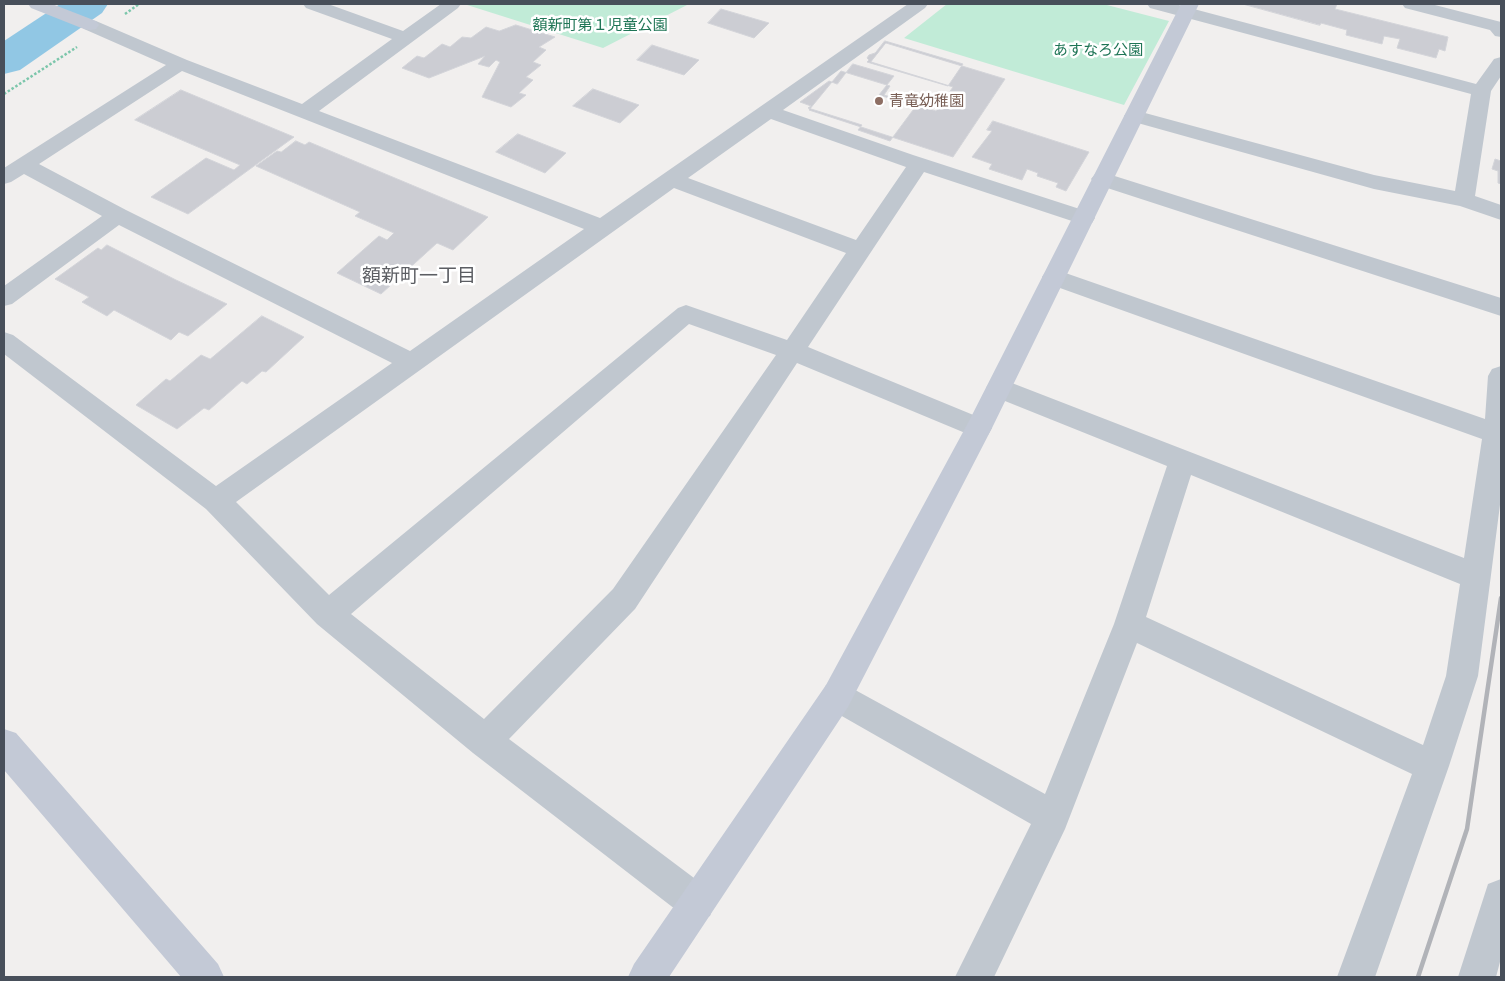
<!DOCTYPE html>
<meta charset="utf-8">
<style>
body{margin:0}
#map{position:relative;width:1505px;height:981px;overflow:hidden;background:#f1efee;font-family:"Golos Text",sans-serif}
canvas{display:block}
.frame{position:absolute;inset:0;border:5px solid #484f5a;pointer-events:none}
</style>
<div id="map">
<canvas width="1505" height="981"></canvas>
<div class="frame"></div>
</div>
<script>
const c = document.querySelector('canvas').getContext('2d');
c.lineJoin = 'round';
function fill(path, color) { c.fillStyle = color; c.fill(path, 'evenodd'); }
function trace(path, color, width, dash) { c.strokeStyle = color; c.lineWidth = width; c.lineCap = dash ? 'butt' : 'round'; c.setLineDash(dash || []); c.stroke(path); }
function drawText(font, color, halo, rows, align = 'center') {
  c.font = font + ' "Golos Text","Noto Sans JP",sans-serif'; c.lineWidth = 5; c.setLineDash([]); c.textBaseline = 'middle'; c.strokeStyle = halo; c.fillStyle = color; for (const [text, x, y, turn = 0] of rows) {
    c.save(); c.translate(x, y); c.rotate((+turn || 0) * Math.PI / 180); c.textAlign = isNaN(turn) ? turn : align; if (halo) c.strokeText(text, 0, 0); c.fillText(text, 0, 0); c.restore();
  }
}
fill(new Path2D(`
 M464 4H689L603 48Z
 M947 4H1103L1169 21 1124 105 904 38Z`), '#c1ebd7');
fill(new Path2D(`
 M60 4H108L102 13 20 70 4 74V41Z`), '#91c7e4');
const building = new Path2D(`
 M1243 4H1337L1335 9 1448 37 1445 51 1439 49 1436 58 1397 48 1400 39 1384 36 1382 44 1346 35 1347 30 1321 23 1320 25Z
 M721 9 769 23 754 38 708 23Z
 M516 25 555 37 539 47 546 50 533 62 541 65 526 77 533 80 519 93 526 95 511 107 482 97 500 62 496 60 489 67 478 64 485 56 429 78 402 68 417 56 424 58 442 44 450 47 462 37 471 38 486 27 499 31Z
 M885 41 963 64 948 86 867 62 869 60 867 58 869 55 875 53Z
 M886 43 1005 79 953 157 809 110 841 71 890 86 884 95 936 111 953 87 871 62Z
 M652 45 699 60 684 75 637 60Z
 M853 64 894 76 879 95 916 106 890 141 858 130 862 125 808 108 811 106 800 102 829 81 837 84Z
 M593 89 639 105 620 123 573 106Z
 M181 90 294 137 188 214 151 197 206 158 234 170 240 165 135 120Z
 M993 121 1089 152 1066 191 1056 187 1058 183 1037 176 1038 173 1027 169 1022 180 989 169 992 164 972 157 992 131 987 130Z
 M518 134 566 153 545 173 496 152Z
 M296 141 305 145 309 142 488 217 453 250 437 243 381 294 337 273 379 236 387 240 394 233 355 216 360 212 256 166 277 151 281 152Z
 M1501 153V184L1498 183V171L1492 169 1495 159 1501 161Z
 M107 245 176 280 227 304 188 336 179 332 171 340 114 310 107 316 82 302 89 297 55 279 98 248 101 250Z
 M262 316 304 337 266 372 262 371 247 384 242 381 209 410 204 408 177 429 136 405 166 379 170 381 201 355 210 359Z`);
fill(building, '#cccdd3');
trace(building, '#d3d4d9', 1);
trace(new Path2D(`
 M125 14 139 4
 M4 94 77 47`), '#7cc6ab', 2.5, [2.5, 2]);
fill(new Path2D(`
 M303 4H328L403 31 441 4H461L458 8 319 111 600 218 908 4H928L925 8 783 110 913 155 1092 213 1095 218 1092 223 1084 225 924 172 808 347 988 421 992 428 988 435 979 439 970 435 797 363 635 609 509 739 710 890 715 903 710 916 697 921 684 916 473 753 317 624 206 509 4 354V332L13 335 216 486 392 363 119 225 12 304 4 306V286L102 216 24 174 11 182 4 184V168L166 65 84 29 81 25 84 21 90 20 96 21 187 60 302 104 392 39 306 8ZM182 71 584 229 410 351 126 210 39 164ZM771 119 906 167 856 240 688 178ZM674 188 846 253 787 340 686 305 678 308 329 595 236 502ZM689 324 776 355 613 589 484 719 351 614Z
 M1147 4H1175L1476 84 1494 59 1501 57V76L1491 91 1475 196 1501 205V220L1460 206 1374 189 1127 120 1124 116 1127 112 1134 110 1374 175 1455 191 1471 94 1150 8Z
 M1402 4H1431L1501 22V37L1495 36 1490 30 1405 8Z
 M1102 172 1501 298V316L1095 184 1091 179 1095 174Z
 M1054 269 1485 419 1488 376 1492 369 1501 366V497L1478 676 1449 766 1375 977H1337L1412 774 1137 643 1065 829 994 977H955L1031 824 826 707 821 696 826 685 837 680 1045 794 1114 624 1167 466 990 395 986 388 990 381 999 378 1464 558 1482 439 1046 283 1042 277 1046 271ZM1191 475 1460 584 1446 676 1423 745 1146 617Z
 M1501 879V958L1496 977H1458L1488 884Z`), '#c0c7cf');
fill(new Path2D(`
 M28 4H52L96 21 99 25 96 29 90 30 84 29 31 8Z
 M1181 4H1199L992 428 848 707 669 977H628L634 964 826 685 969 421Z
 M4 729 16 733 218 964 224 977H181L4 770Z`), '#c3c9d6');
trace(new Path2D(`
 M1418 977 1467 829 1501 598`), '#b1b3b8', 4.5);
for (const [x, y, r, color] of [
 [879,101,5,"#8d6e63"]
]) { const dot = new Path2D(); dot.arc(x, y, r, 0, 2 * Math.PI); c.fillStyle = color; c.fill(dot); trace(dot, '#fff', 2); }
drawText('15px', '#1f7556', '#fff', [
 ["額新町第１児童公園",600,25],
 ["あすなろ公園",1098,50]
]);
drawText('15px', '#785e54', '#fff', [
 ["青竜幼稚園",889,101]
], 'left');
drawText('19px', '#5c5e63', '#fff', [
 ["額新町一丁目",419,276]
]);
</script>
